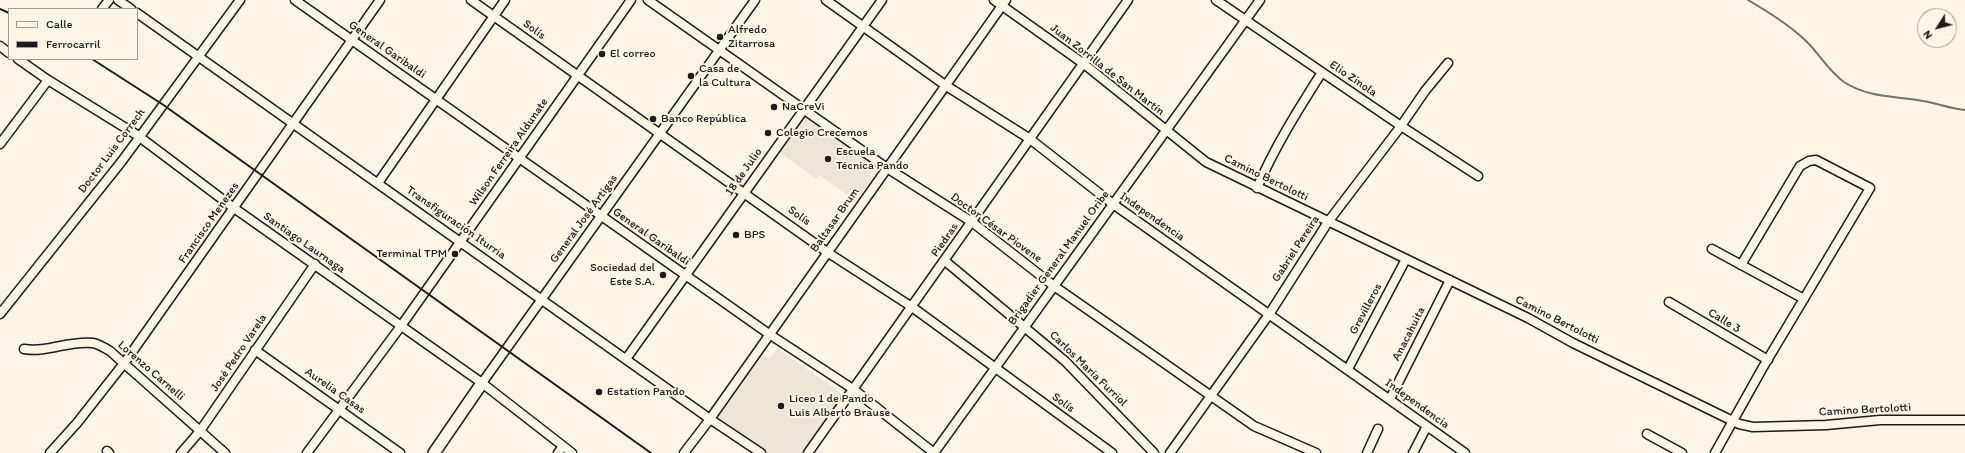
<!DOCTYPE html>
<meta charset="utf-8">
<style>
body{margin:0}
#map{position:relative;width:1965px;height:453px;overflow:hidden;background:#fcf5e5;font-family:Itim,sans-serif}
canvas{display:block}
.legend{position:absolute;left:8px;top:8px;width:130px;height:52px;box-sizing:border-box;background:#fcf5e5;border:1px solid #a29e95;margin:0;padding:5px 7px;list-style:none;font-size:12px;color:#1c1c1c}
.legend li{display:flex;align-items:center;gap:8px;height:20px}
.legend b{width:20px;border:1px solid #a29e95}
.north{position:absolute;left:1917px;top:8px;width:40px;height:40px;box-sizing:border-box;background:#fcf5e5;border:1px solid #a29e95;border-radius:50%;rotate:234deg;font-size:11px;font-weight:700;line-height:16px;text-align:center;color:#1c1c1c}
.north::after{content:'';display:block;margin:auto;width:14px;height:18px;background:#1c1c1c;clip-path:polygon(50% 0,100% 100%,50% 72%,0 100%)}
</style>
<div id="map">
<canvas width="1965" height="453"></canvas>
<ul class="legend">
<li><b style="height:5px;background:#fcf5e5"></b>Calle</li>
<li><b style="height:5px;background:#1c1c1c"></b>Ferrocarril</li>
</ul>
<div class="north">N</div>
</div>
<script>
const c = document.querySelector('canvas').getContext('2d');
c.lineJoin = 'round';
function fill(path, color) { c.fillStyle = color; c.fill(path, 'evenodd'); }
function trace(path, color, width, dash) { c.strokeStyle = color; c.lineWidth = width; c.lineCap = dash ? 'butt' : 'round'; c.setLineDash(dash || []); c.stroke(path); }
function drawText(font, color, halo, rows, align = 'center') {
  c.font = font + ' Itim,sans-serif'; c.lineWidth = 4; c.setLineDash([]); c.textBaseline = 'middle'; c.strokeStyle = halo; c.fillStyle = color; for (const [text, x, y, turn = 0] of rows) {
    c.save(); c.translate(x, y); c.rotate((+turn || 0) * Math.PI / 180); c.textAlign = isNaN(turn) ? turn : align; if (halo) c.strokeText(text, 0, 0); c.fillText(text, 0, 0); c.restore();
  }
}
fill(new Path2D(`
 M804 117 876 166 870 174 873 177 856 201 819 175 816 179 779 152Z
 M777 348 841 393 842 397 803 453H767L720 419V415L763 355 770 359Z`), '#ebe5d6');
trace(new Path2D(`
 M1748 0C1768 12 1788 24 1805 40 1819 53 1828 71 1844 82 1869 98 1895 96 1923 101 1937 103 1951 109 1965 110`), '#75726c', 2);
const street = new Path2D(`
 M118 0 131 9
 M295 0 769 334 853 389 934 453
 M471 0 827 252 912 307 1112 453
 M648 0 887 168 972 222 1054 286 1254 426 1316 453
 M826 0 945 85 1030 139 1113 204 1465 453
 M994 0 1084 64 1206 162 1528 318 1573 343 1739 424 1753 427 1826 425 1880 420H1965
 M1216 0 1401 126 1478 176
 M102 9 109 0
 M137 13 710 419 761 453
 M0 46 9 53
 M18 59 48 80 137 135 234 208 482 383 572 453
 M0 144 48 80
 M378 183 505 0
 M1257 188C1275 146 1298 110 1322 72
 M1712 249 1804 299
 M945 261 1065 361 1154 453
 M1669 302 1768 360
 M0 314 122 161 240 0
 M24 349C48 353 69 340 93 343 98 344 105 348 110 351L225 453
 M255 350 400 453
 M626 359 882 0
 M1348 369 1406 259
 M482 383 755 0
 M1390 399 1450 280
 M1647 434 1682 453
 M107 451 109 453
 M50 453 77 423 125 362 380 0
 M181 453 200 431 315 264
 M307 453 401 326 631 0
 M558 453 563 446
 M684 453 710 419 1006 0
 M808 453 1128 0
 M934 453 1260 0
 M1170 453 1270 313 1328 222 1401 126 1425 91 1448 63
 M1367 453 1378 429
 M1413 453 1427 426
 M1715 453 1762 369 1870 188 1816 160 1809 161 1800 166 1741 265`);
const secondary = new Path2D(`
 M434 453 482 383`);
trace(street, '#1c1c1c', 11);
trace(secondary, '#1c1c1c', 14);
trace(street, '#fcf5e5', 8);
trace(secondary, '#fcf5e5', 11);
trace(new Path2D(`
 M0 9 9 13
 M92 59 162 104 651 453`), '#1c1c1c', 2);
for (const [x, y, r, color] of [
 [720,37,4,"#1c1c1c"],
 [602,54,4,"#1c1c1c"],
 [691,76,4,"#1c1c1c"],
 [774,107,4,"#1c1c1c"],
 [653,119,4,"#1c1c1c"],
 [768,133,4,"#1c1c1c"],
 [828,159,4,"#1c1c1c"],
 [736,235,4,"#1c1c1c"],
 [455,254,4,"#1c1c1c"],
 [663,275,4,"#1c1c1c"],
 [599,392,4,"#1c1c1c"],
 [781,406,4,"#1c1c1c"]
]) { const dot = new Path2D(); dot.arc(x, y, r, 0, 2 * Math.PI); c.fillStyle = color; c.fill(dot); trace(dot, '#fcf5e5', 1.5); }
drawText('12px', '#1c1c1c', '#fcf5e5', [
 ["Solís",534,30,35],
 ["General Garibaldi",387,50,35],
 ["Juan Zorrilla de San Martín",1107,70,38],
 ["Elio Zinola",1353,79,34],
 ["Doctor Luis Correch",112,151,-53],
 ["Wilson Ferreira Aldunate",509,152,-55],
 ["18 de Julio",744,172,-55],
 ["Camino Bertolotti",1266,178,26],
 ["Solís",799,216,36],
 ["Independencia",1152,217,35],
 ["General José Artigas",584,219,-54],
 ["Baltasar Brum",835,220,-55],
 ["Francisco Menezes",209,223,-55],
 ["Transfiguración Iturria",456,223,35],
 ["Doctor César Piovene",996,228,36],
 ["General Garibaldi",651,237,35],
 ["Piedras",945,240,-55],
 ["Santiago Laurnaga",304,243,35],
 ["Gabriel Pereira",1296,249,-57],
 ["Brigadier General Manuel Oribe",1059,258,-54],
 ["Grevilleros",1366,309,-62],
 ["Camino Bertolotti",1557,320,27],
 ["Calle 3",1724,321,31],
 ["Anacahuita",1409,334,-63],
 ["José Pedro Varela",239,353,-56],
 ["Carlos María Furriol",1088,369,44],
 ["Lorenzo Carnelli",151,371,41],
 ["Aurelia Casas",335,391,35],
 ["Solís",1063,403,36],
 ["Independencia",1417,404,36],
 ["Camino Bertolotti",1865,410,-3]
]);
drawText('12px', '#1c1c1c', '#fcf5e5', [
 ["Alfredo",728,30],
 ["Zitarrosa",728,44],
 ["El correo",610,54],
 ["Casa de",699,69],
 ["la Cultura",699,83],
 ["NaCreVi",782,107],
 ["Banco República",661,119],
 ["Colegio Crecemos",776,133],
 ["Escuela",836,152],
 ["Técnica Pando",836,166],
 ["BPS",744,235],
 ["Terminal TPM",447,254,"right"],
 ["Sociedad del",655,268,"right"],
 ["Este S.A.",655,282,"right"],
 ["Estatíon Pando",607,392],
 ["Liceo 1 de Pando",789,399],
 ["Luis Alberto Brause",789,413]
], 'left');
</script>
